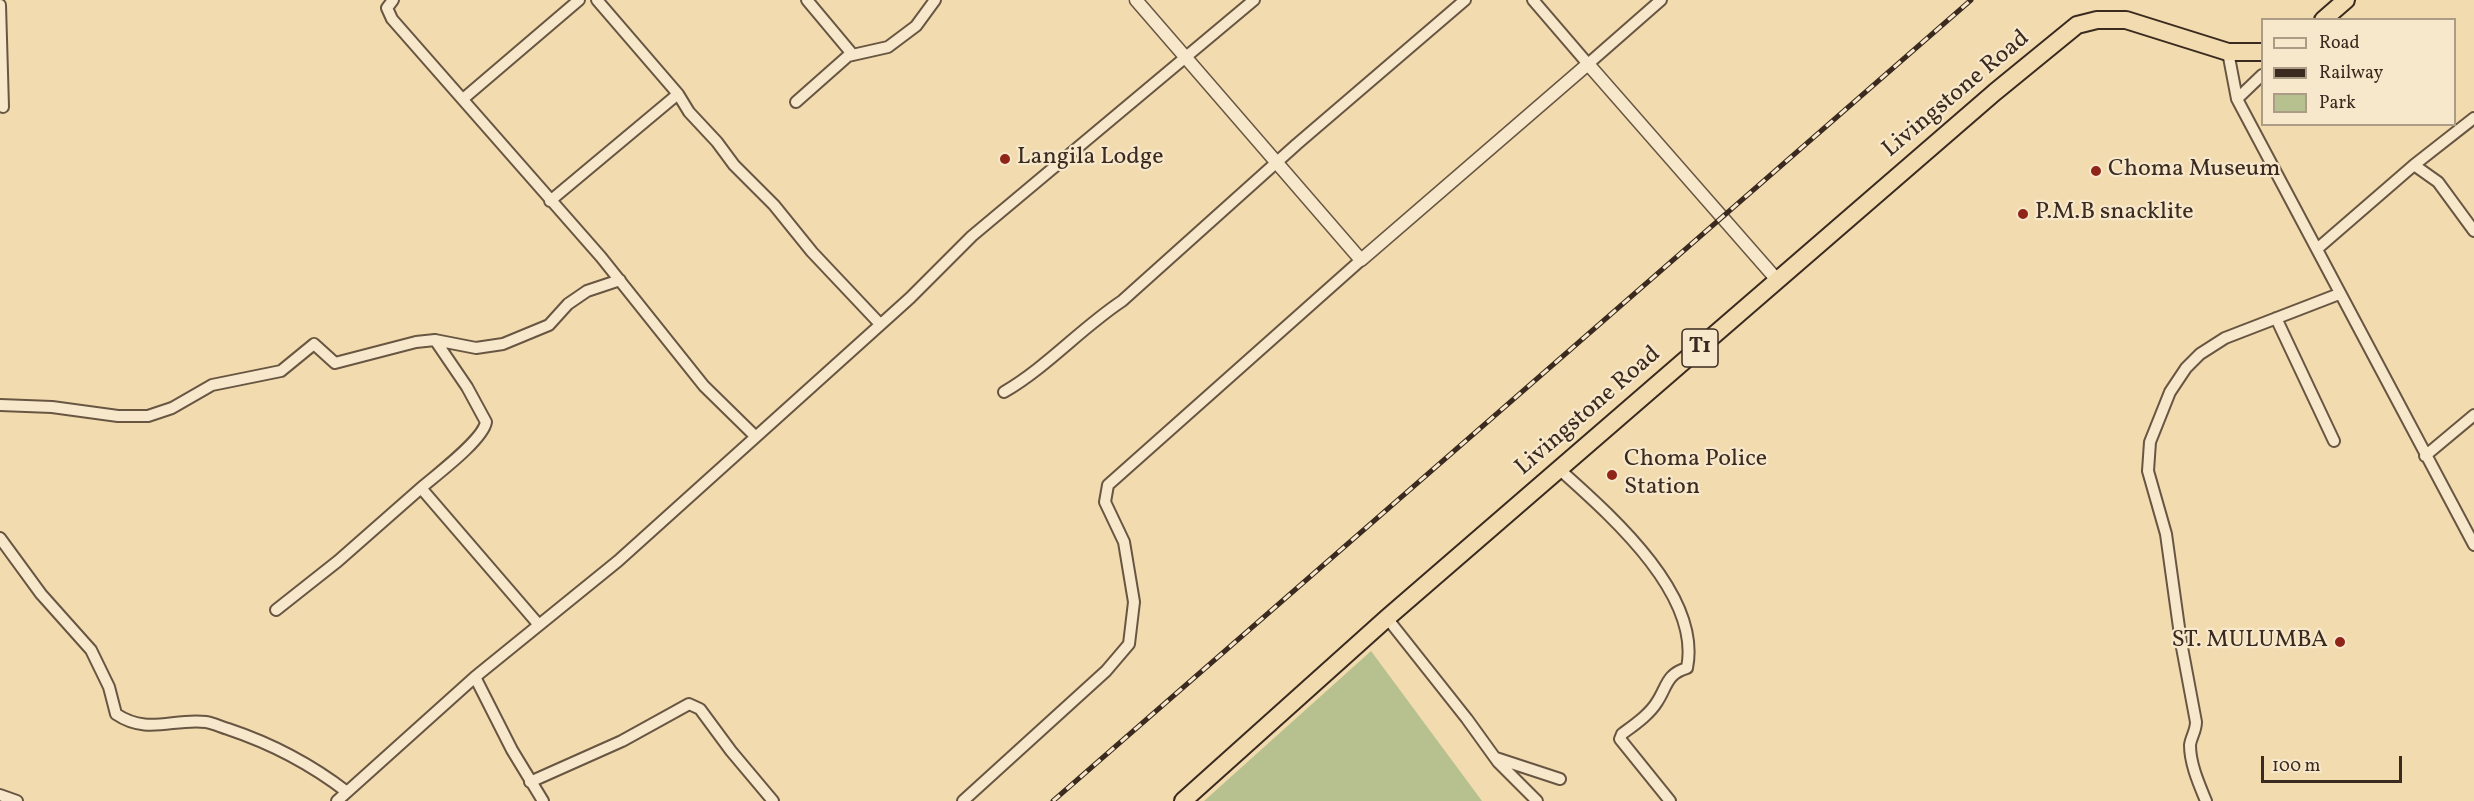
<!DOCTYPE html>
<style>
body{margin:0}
#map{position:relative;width:2474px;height:801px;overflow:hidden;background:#f2dbaf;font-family:Vollkorn,serif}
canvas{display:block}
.legend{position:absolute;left:2261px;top:18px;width:195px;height:108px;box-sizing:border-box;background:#f7e8cb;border:2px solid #ab9c86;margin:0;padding:8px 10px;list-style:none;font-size:18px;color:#3a2a1f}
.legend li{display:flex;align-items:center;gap:12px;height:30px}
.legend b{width:30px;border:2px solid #ab9c86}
.scale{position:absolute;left:2261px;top:756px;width:141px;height:27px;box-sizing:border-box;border:3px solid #3a2a1f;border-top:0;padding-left:8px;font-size:18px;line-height:21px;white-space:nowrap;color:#3a2a1f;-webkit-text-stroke:4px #f7e8cb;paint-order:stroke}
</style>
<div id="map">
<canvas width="2474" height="801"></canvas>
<ul class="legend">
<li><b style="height:8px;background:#f7e8cb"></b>Road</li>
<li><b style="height:8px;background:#3a2a1f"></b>Railway</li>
<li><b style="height:16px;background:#b6c18f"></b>Park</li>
</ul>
<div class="scale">100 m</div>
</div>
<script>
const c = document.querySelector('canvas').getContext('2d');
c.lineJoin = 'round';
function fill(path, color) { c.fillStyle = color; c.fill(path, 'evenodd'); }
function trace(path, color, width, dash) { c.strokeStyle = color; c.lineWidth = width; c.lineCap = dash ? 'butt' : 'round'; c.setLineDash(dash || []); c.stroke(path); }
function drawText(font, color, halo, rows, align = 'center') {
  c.font = font + ' Vollkorn,serif'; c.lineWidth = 4.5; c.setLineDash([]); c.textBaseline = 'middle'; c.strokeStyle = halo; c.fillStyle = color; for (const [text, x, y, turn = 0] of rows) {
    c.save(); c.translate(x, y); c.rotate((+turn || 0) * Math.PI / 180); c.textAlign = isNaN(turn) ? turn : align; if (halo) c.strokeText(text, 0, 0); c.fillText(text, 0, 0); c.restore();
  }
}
fill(new Path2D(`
 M1371 651 1482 801H1204Z`), '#b6c18f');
const minor = new Path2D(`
 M393 0 387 8 392 19 601 257 704 386 755 436
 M597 0 678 94 689 112 717 142 734 165 774 205 812 252 880 324
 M807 0 853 55
 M1533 0 1588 64 1661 0
 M0 5 3 107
 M2228 52 2237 99 2262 75
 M463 99 579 0
 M2237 99 2474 545
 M796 102 848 56 888 47 916 26 935 0
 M2414 165 2438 182 2474 231
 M550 201 678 94
 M2317 249 2414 165 2474 118
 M2276 318 2334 441
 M1004 392C1047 367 1080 329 1122 301L1297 144 1465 0
 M0 405 52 407 118 416H148L172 408 212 385 281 371 314 344 335 363 416 342 435 340 476 348 503 344 549 325 568 304 587 291 620 280
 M2425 456 2474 415
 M1559 469C1609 514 1702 594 1687 668 1666 674 1667 687 1657 702 1649 715 1634 725 1622 734L1620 739 1670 801
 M421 488C436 475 483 440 486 422L467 387 435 340
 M0 538 41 594 91 650 109 687 116 714C147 735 173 718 206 722 213 723 221 727 228 729 270 743 312 765 347 792
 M276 610 338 561 421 488 539 625
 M1387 618 1467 719 1498 762 1537 801
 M475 677 512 750 543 801
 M1496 758 1560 779
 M530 782 622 741 689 704 700 709 731 751 773 801
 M0 795 17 801
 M337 801 475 677 618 561 910 298 972 236 1254 0
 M963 801 1106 671 1129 644 1134 602 1124 542 1105 502 1108 485 1361 260
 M2206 801C2199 784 2190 764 2190 745 2191 737 2196 731 2196 722L2181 642 2166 534 2148 471 2150 442 2170 392 2186 368 2200 354 2225 338 2339 294`);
const tertiary = new Path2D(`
 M1136 0 1361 260 1588 64 1778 281`);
const trunk = new Path2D(`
 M2323 20 2346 0
 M1183 801 1387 618 1995 92 2077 25 2097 20H2126L2228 52H2262`);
trace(minor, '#685643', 14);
trace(tertiary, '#685643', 15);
trace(trunk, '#3a2a1f', 20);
trace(minor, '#f7e8cb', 10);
trace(tertiary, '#f7e8cb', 12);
trace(trunk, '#f2dbaf', 16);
const rail = new Path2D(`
 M1053 801 1971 0`);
trace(rail, '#3a2a1f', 5);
trace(rail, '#f7e8cb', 3, [9]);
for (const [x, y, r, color] of [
 [1005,159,6,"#8f2418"],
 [2096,171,6,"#8f2418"],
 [2023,214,6,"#8f2418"],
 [1612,475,6,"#8f2418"],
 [2340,642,6,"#8f2418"]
]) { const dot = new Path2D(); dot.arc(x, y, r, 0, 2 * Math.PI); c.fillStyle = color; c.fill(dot); trace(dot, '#f7e8cb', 2); }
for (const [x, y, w] of [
 [1700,348,36]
]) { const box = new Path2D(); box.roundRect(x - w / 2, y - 19, w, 38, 4.5); c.fillStyle = '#f7e8cb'; c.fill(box); trace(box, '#3a2a1f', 1.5); }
drawText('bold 22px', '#3a2a1f', null, [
 ["T1",1700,348]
]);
drawText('24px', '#3a2a1f', '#f7e8cb', [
 ["Livingstone Road",1957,95,-40],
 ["Livingstone Road",1589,412,-41]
]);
drawText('24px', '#3a2a1f', '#f7e8cb', [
 ["Langila Lodge",1017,159],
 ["Choma Museum",2108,171],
 ["P.M.B snacklite",2035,214],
 ["Choma Police",1624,461],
 ["Station",1624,489],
 ["ST. MULUMBA",2328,642,"right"]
], 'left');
</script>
